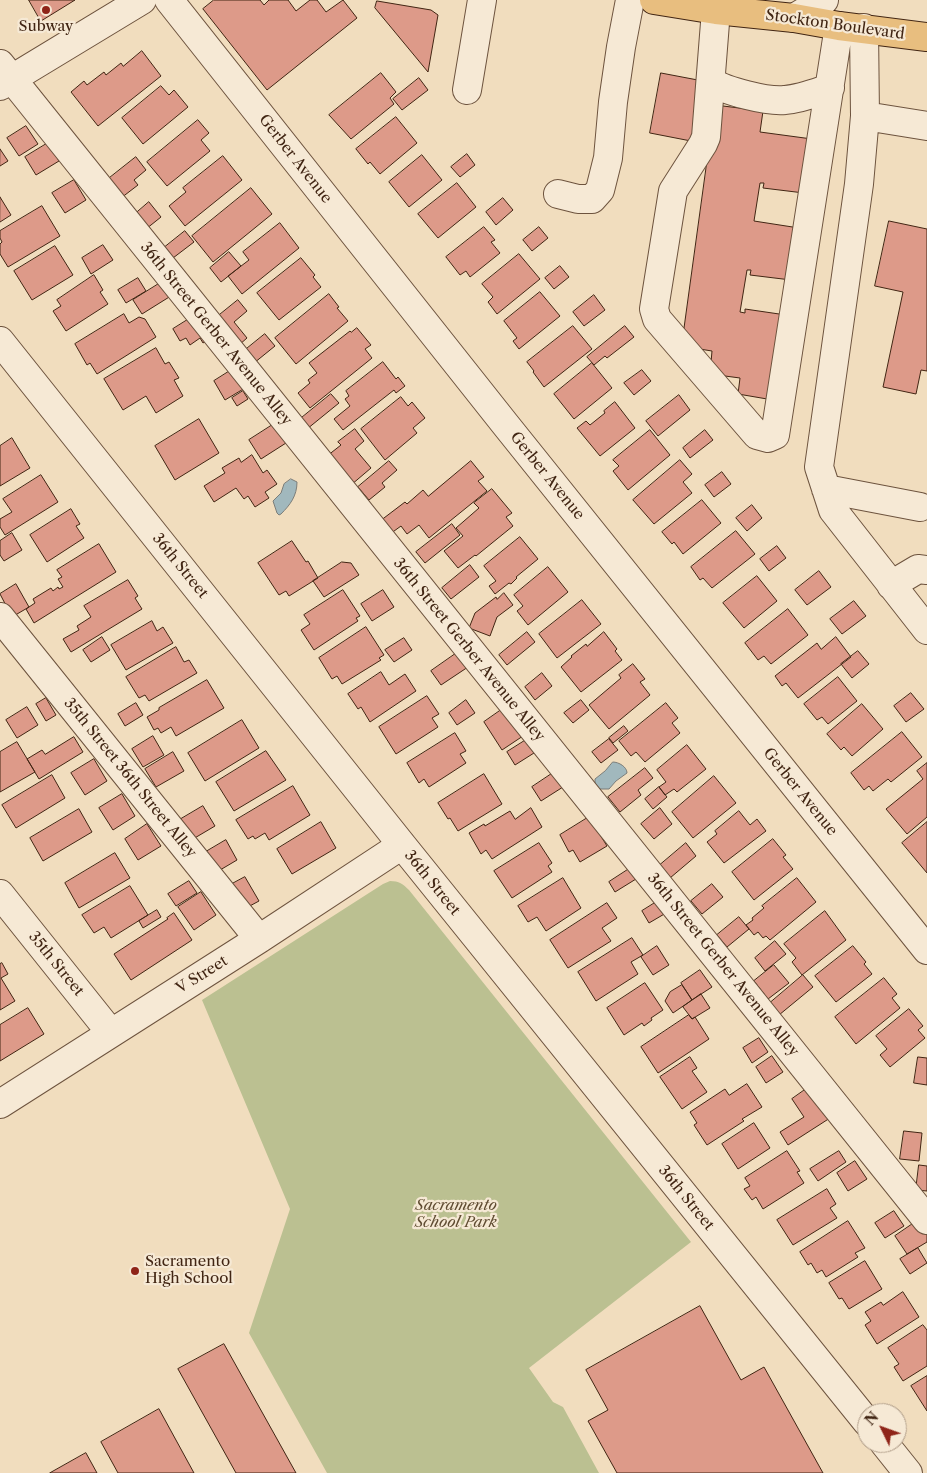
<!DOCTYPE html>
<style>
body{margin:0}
#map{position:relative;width:927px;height:1473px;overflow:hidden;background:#f1ddbe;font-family:"Libre Caslon Text",serif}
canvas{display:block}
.north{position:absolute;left:857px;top:1403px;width:50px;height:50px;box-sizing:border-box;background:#f6e9d5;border:1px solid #ae9b87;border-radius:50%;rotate:312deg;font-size:14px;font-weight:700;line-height:20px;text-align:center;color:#412513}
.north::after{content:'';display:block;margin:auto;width:18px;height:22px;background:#8f2418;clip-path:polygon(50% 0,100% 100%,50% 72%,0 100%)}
</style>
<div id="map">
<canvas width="927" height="1473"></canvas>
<div class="north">N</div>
</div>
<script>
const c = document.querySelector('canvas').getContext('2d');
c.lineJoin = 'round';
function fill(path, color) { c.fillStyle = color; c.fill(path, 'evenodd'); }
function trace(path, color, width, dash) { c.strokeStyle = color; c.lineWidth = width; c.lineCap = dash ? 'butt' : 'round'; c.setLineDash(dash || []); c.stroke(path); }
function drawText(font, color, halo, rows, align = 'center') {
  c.font = font + ' "Libre Caslon Text",serif'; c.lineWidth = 4.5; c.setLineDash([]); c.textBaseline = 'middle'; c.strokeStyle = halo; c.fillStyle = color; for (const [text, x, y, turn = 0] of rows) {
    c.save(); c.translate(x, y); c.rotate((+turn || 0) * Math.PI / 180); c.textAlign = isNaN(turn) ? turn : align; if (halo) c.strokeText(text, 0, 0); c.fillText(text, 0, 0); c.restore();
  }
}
fill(new Path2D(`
 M390 881C399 881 403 884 409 890L691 1242 529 1368 553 1402 563 1407 599 1473H327L249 1333 290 1209 202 1000 383 884Z`), '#bbc091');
const water = new Path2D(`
 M291 479 297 482C297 496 290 505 281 514L279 515 277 513 273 501 281 493 284 484Z
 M613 762C619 762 627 767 627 773L616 781 609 789H600L595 784V779L605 771Z`);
fill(water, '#a1b8bd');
trace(water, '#7b7d79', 1);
const building = new Path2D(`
 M29 0H75L41 21Z
 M214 0H260L264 5 269 0H288L296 11 310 0H317L326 12 343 0 357 18 267 90 203 9Z
 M377 1 431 10 438 15 428 72 375 8Z
 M142 51 161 76 98 126 71 92 84 81 87 85 104 72 106 75 121 63 123 66Z
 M381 73 396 92 390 98 394 104 351 139 329 115Z
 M661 73 703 81 691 141 650 133Z
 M419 78 428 90 402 110 393 99Z
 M161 86 169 95 174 90 188 107 143 144 122 118Z
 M715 105 763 111 760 132 812 139 804 193 763 188 764 183H760L754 221 799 228 791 280 750 275 751 270H747L740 312 745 313V309L786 315 773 400 738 394 740 378 710 374 712 351 687 347 684 329Z
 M396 117 417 143 380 174 370 162 368 164 356 149Z
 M198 120 209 133 201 140 210 151 167 186 147 162Z
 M26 126 38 144 19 156 7 138Z
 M48 143 59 161 36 175 25 157Z
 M0 149 8 161 0 166Z
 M467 154 475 165 460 177 451 167Z
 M422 155 442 180 409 207 389 182Z
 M223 156 242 180 185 226 169 206 186 192 183 188Z
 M136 157 146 170 134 180 138 185 121 198 107 180Z
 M74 180 86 200 65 213 52 193Z
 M457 183 476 207 438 238 418 214Z
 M251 188 272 214 213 262 192 236Z
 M0 197 11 215 0 222Z
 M503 198 513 210 496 225 486 212Z
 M149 202 161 217 146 229 134 215Z
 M42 206 60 236 8 267 0 254V244L2 242 0 238V231Z
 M889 221 927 229V371L921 370 916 394 883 387 903 292 875 286Z
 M280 223 299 248 242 294 228 276 249 260 243 252Z
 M484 227 495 240 491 242 500 253 470 277 466 271 460 275 446 257Z
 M539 227 548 238 532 251 523 240Z
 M185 231 194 242 173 258 165 247Z
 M103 245 113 260 91 274 82 258Z
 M55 246 73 275 32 300 14 271Z
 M229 252 241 266 221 282 210 268Z
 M519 254 540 279 497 314 488 302 493 297 482 284Z
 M301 258 315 275 313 277 321 287 279 320 257 293Z
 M560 266 569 277 554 289 545 278Z
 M94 275 103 290 100 292 108 304 66 331 53 311 61 306 57 300Z
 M138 278 146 291 126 303 118 290Z
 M165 280 174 294 142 314 133 300Z
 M540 292 560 316 519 349 513 341 517 338 504 321Z
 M329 294 339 307 337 308 348 321 296 364 275 338Z
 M594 295 605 310 584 326 573 312Z
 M238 300 247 311 234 322 247 338 239 345 217 317Z
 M124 314 129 323 139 317 145 319 156 337 97 374 90 363 87 365 75 344Z
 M197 314 212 337 203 343 200 338 190 345 186 338 180 341 173 329Z
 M573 326 592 349 544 387 533 372 534 371 527 362Z
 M625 326 634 337 607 358 605 356 594 365 587 357Z
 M357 328 371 345 365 349 372 358 310 408 298 393 310 383 308 380 317 373 309 363 350 331 351 332Z
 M265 334 275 346 254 363 244 351Z
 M156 348 165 364 169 362 179 378 174 380 183 396 156 413 146 396 123 410 104 379Z
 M383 362 396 379 398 377 405 386 396 393 394 390 343 430 334 419 350 406 345 399 349 396 346 391Z
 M592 363 612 388 574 419 554 394Z
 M233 369 245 388 225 400 214 381Z
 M642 370 651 381 634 395 624 383Z
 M243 391 248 399 237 406 232 398Z
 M331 394 339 403 307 429 299 420Z
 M679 395 690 410 658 436 646 421Z
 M401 397 408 406 412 402 425 418 413 428 417 433 385 460 361 429Z
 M615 402 635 428 600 456 577 428 586 421 590 425 605 413 604 411Z
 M199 419 219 453 175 480 155 446Z
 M274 424 286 443 261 459 249 440Z
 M355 429 364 441 355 449 371 468 351 485 327 456 341 445 338 442Z
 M650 430 670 455 628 490 613 471 619 466 613 460Z
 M705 430 713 440 690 458 683 448Z
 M12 438 30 468 0 486V446Z
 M252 455 263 473 267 470 277 484 265 492 269 498 255 507 248 496 244 499 236 488 214 502 204 486 225 473 222 468 239 458 241 462Z
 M680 460 692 474 683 482 692 493 654 524 633 500Z
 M389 461 397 470 382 483 385 487 369 500 358 487Z
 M471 461 484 477 478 481 487 491 429 538 419 525 407 534 401 526 390 534 380 521 405 502 407 504 423 490 428 496Z
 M722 472 731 484 714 497 705 485Z
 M41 475 58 502 5 535 0 527V519L12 512 3 499Z
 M492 489 512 513 506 517 513 526 476 556 475 555 458 568 444 551 463 536 456 528 479 508 474 503Z
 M702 500 721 523 683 554 674 542 672 544 662 532Z
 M752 505 762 518 747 531 736 518Z
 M71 509 80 524 76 526 84 538 47 562 30 535Z
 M452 524 460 535 425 563 416 552Z
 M736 531 755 554 712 588 703 578 700 580 691 567Z
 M12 533 22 550 4 561 0 555V541Z
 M520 537 538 559 516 577 517 578 511 584 509 583 495 594 489 586 496 581 484 566Z
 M292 541 306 562 308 561 318 578 289 596 286 591 279 595 258 563Z
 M99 544 116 572 34 623 26 609 35 603 33 599 51 588 53 591 58 587 59 589 63 587 58 579 62 577 57 570Z
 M777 546 786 558 769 571 760 559Z
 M342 562 351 563 359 575 324 597 313 581Z
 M470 565 479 577 451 599 442 588Z
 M548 567 568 592 528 625 517 611 523 606 514 595Z
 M819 571 831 587 807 605 795 590Z
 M757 576 777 601 744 628 723 603Z
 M128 580 138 596 135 598 142 609 71 652 63 639 79 630 77 626 91 617 84 606Z
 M16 584 29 607 12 617 0 594Z
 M343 590 360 616 356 618 358 621 314 650 301 630 310 624 304 615Z
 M383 590 394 607 372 621 361 604Z
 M504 593 513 605 497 617 490 636 469 628 475 613 496 597 497 599Z
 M582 600 601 624 557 658 539 634Z
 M854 601 866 616 842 634 830 619Z
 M788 609 808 635 771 664 764 656 758 660 745 643Z
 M152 621 157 631 163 627 173 643 126 670 111 645Z
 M366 627 384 655 379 658 381 660 342 684 337 676 332 679 319 658Z
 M527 632 535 642 507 665 499 655Z
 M604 632 617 649 615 651 622 660 581 692 561 667 572 657 571 656 586 644 587 646Z
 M102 637 110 650 91 662 83 650Z
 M836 637 851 657 798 698 786 683 782 686 775 676 817 643 821 649Z
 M404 638 412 650 394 662 385 650Z
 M176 647 184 662 189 660 197 673 149 701 145 695 139 698 126 677Z
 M461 650 471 665 441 685 431 671Z
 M858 651 869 664 852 678 841 664Z
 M633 664 645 679 640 682 650 695 609 729 589 705 621 678 619 675Z
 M381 672 389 685 405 674 416 691 370 722 361 707 358 709 348 694Z
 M542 673 552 686 535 700 525 687Z
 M838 677 857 701 828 724 822 717 817 720 804 704Z
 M207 680 224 708 176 736 171 727 161 733 158 728 154 730 147 717 159 710V708Z
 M911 693 924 709 906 722 894 706Z
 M427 696 439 714 432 718 438 727 396 754 379 727Z
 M46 698 56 715 46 721 36 704Z
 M466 700 475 713 457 725 449 713Z
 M581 700 589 710 573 723 564 713Z
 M136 703 143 715 125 726 118 714Z
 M666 703 678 718 672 723 680 733 645 762 636 752 631 756 619 741Z
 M862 704 883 729 852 756 844 747 841 750 827 734Z
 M27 707 38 725 17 738 6 720Z
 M504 708 523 736 502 750 484 722Z
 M242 720 259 748 205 781 188 753Z
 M624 726 628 731 613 743 609 738Z
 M902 732 922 757 891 782 888 779 873 791 869 786 864 790 851 773Z
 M455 733 466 751 460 754 466 763 429 787 424 779 419 783 407 763Z
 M153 736 164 755 143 767 132 749Z
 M74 737 83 752 39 779 27 759 42 750 45 754Z
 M609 739 618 750 601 763 592 752Z
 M526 740 534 753 515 765 507 752Z
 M17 742 35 772 0 792V752Z
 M687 745 706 769 677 792 674 789 665 795 659 787 666 782 657 770Z
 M266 751 286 780 234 811 216 782Z
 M173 752 184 771 156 787 145 769Z
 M94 759 107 781 85 795 71 773Z
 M927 763V817L907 834 886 809 923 779 917 771Z
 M645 768 653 778 638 790 641 795 620 812 608 797Z
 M553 773 563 787 541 801 532 787Z
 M484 774 502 804 458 831 450 818 448 819 438 803Z
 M52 775 65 798 16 828 2 805Z
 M714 776 736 803 693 838 672 812Z
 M293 786 310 815 269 840 265 833 255 839 253 836 248 839 236 820Z
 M659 787 667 797 653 809 645 799Z
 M122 794 135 816 113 830 99 808Z
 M203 806 215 826 193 839 181 819Z
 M531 808 542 827 492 859 486 850 481 854 469 833 484 824 485 826 510 811 515 819Z
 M660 808 672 824 654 839 641 824Z
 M79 809 92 832 43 861 30 838Z
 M739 811 750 825 757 819 766 831 724 863 707 842 717 834 715 831Z
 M589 817 607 846 580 862 573 850 569 852 560 835Z
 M321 822 336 848 292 874 277 849Z
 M927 822V873L902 843Z
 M147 824 161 846 138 860 125 839Z
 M773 839 786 855 783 857 793 869 754 900 732 872Z
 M226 840 237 860 215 873 204 853Z
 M539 843 552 863 548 866 552 872 512 898 494 871Z
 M686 843 696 856 670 878 660 865Z
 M115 853 130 878 79 908 65 883Z
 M629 869 636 879 615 892 609 882Z
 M245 877 259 901 246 908 232 884Z
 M563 878 581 908 546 931 537 917 528 922 518 906Z
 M797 878 816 902 770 940 766 936 763 938 758 932 754 935 746 925 753 920 752 918 764 908 762 906Z
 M189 881 197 893 176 906 168 894Z
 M712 884 723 897 702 914 691 901Z
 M130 886 148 915 111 938 104 927 94 933 82 915Z
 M201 892 216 915 194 930 178 907Z
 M658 901 666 913 649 923 642 911Z
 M607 903 617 918 602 928 611 941 568 968 550 940Z
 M157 910 161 917 143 928 139 921Z
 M825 911 846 940 802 975 792 962 796 958 784 944Z
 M174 913 192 940 131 980 114 954 168 919 167 918Z
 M739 917 749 929 727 947 717 935Z
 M632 938 643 955 631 962 638 974 596 1001 578 972Z
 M775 941 786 954 765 971 755 958Z
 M657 946 669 965 653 975 641 957Z
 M853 946 866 962 864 964 872 974 836 1002 815 976Z
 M2 963 8 974 1 978 15 1001 0 1010V964Z
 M774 965 789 983 768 999 754 981Z
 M700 970 712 987 692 1000 681 983Z
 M803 975 813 987 779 1015 770 1003Z
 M884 978 897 994 892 998 900 1008 856 1044 835 1017Z
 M645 983 663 1010 651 1018 652 1020 644 1026 642 1023 624 1035 607 1008Z
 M682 985 692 1000 673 1013 665 1001 670 992Z
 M701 994 710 1008 692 1019 683 1007Z
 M28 1008 44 1034 0 1061V1025Z
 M909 1009 923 1026 918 1030 925 1038 890 1067 880 1055 887 1049 876 1036Z
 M689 1015 692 1019 695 1017 709 1039 658 1073 641 1047Z
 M759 1038 768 1052 752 1063 743 1048Z
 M772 1056 783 1072 766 1083 756 1067Z
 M690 1057 697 1068 692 1071 707 1092 682 1109 660 1077Z
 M918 1057 927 1058V1085L914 1083Z
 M747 1084 762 1107 742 1119 744 1121 707 1145 694 1125 697 1123 690 1112 725 1089 729 1095Z
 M809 1087 830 1118 788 1145 780 1132 804 1117 792 1099Z
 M754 1123 770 1148 738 1169 722 1144Z
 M904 1131 922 1133 919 1161 900 1159Z
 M787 1151 800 1171 797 1172 804 1183 763 1209 756 1197 752 1200 744 1189 750 1186 745 1178Z
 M839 1151 846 1162 818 1181 810 1169Z
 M855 1161 867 1179 848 1191 837 1173Z
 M919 1165 927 1166V1191L916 1190Z
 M827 1189 836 1204 830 1208 837 1218 793 1245 777 1220Z
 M894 1211 904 1226 885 1238 875 1223Z
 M848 1221 865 1248 855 1253 858 1257 826 1277 822 1270 817 1273 811 1263 808 1265 800 1252Z
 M917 1221 927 1234V1242L907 1254 895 1236Z
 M918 1248 927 1263 910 1274 900 1259Z
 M865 1261 882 1289 849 1309 842 1298 839 1299 829 1283Z
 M903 1292 919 1317 877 1344 865 1325 871 1321 865 1312 881 1302 883 1305Z
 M700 1306 741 1380 764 1367 823 1473H617L588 1421 608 1410 586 1370Z
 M923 1325 927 1330V1366L903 1381 894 1367 899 1364 888 1348Z
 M224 1344 296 1473H236L178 1369Z
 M927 1376V1411L911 1386Z
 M159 1409 194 1473H118L101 1442Z
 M86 1453 97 1473H50Z`);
fill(building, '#dd9a89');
trace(building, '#412513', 1);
const minor = new Path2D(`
 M169 0 505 424 927 950
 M716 10 706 137 703 144 673 191 654 309 657 319 757 435 768 438 775 435 839 26
 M794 18 824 0
 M864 28 865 116 927 126
 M0 64 927 1220
 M711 81C723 91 769 102 785 100 800 99 815 93 830 88
 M0 86 142 0
 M467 90 482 0
 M865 116 859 184 819 467 833 510 927 630
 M558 194 578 199H592L600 190 608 158 613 102 621 47 630 0
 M0 341 402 845 867 1422
 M826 489 920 507
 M891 585 918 569 927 570
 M0 617 259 939
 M0 894 111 1033
 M0 1104 259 939 402 845
 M884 1443 908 1473`);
const major = new Path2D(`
 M654 0 716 10 794 18 839 26 927 37`);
trace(minor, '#6d533e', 30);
trace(major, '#412513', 30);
trace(minor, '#f6e9d5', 28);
trace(major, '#e8be7f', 28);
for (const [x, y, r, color] of [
 [46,10,5,"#8f2418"],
 [135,1271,5,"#8f2418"]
]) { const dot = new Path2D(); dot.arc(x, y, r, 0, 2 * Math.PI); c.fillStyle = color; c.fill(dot); trace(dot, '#f6e9d5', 2); }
drawText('15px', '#412513', '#f6e9d5', [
 ["Stockton Boulevard",835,25,8],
 ["Gerber Avenue",295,159,52],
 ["36th Street Gerber Avenue Alley",216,334,51],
 ["Gerber Avenue",547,476,51],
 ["36th Street",180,566,51],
 ["36th Street Gerber Avenue Alley",469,650,51],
 ["35th Street 36th Street Alley",130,778,51],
 ["Gerber Avenue",800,792,51],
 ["36th Street",432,883,51],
 ["35th Street",56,964,51],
 ["36th Street Gerber Avenue Alley",723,965,51],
 ["V Street",202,975,-32],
 ["36th Street",686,1198,51]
]);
drawText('15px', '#412513', '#f6e9d5', [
 ["Subway",46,27],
 ["Sacramento",145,1262,"left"],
 ["High School",145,1279,"left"]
]);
drawText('italic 15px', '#604c32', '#f6e9d5', [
 ["Sacramento",456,1206],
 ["School Park",456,1223]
]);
</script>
